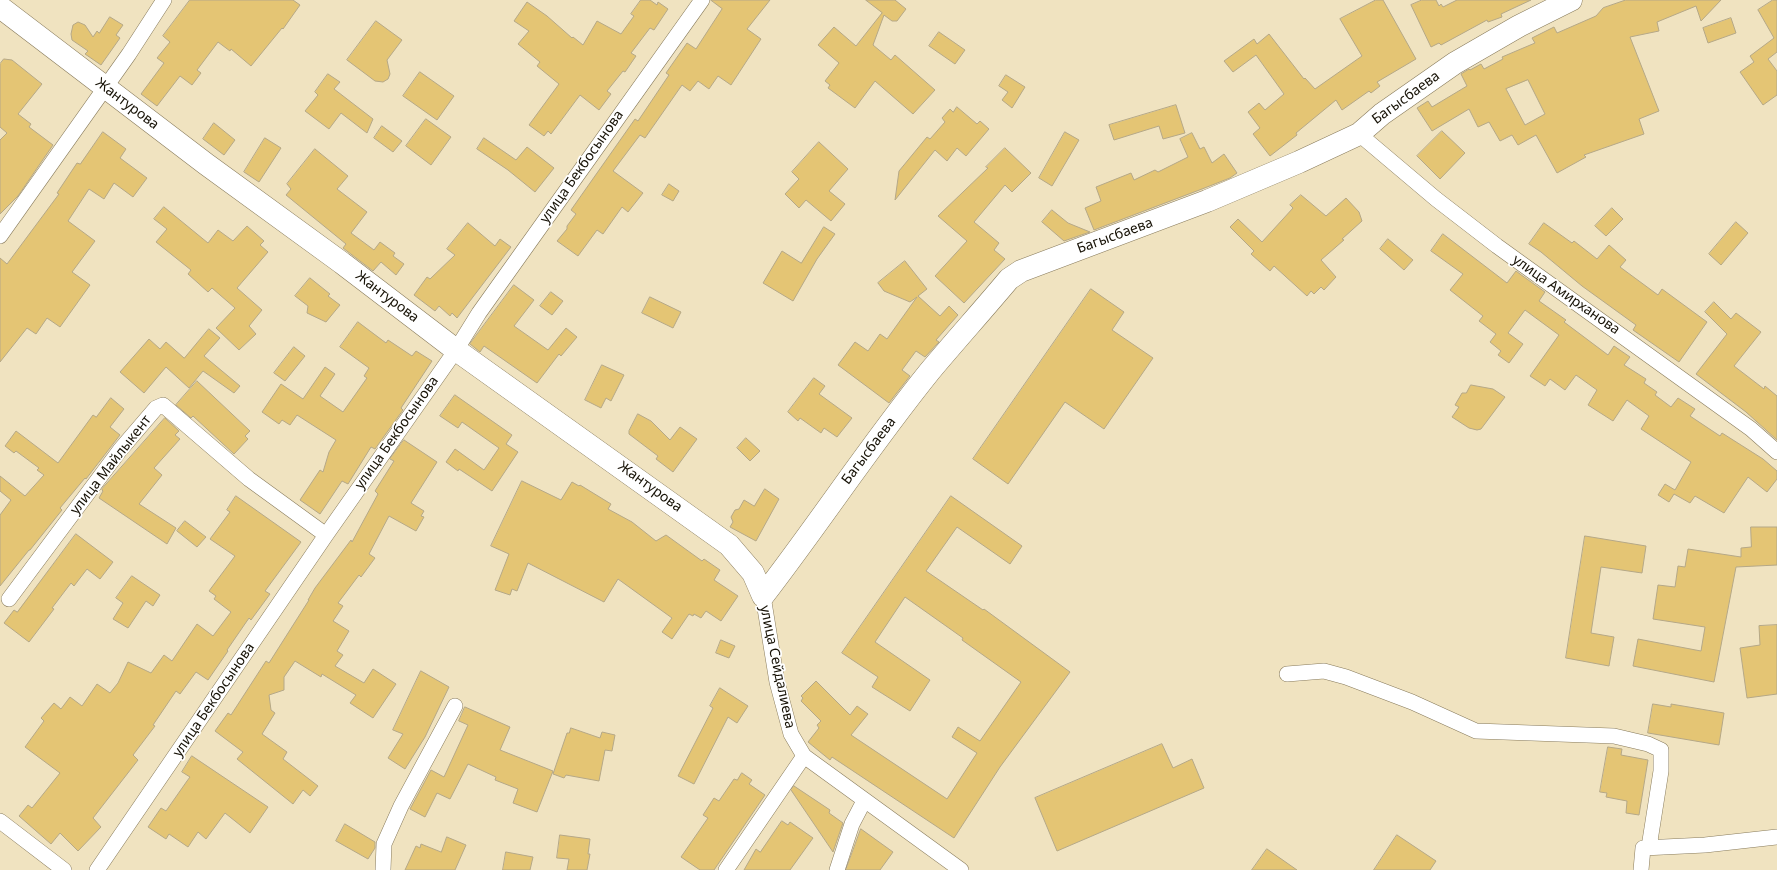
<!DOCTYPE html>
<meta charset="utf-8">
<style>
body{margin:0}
canvas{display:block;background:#f0e3c0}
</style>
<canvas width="1777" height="870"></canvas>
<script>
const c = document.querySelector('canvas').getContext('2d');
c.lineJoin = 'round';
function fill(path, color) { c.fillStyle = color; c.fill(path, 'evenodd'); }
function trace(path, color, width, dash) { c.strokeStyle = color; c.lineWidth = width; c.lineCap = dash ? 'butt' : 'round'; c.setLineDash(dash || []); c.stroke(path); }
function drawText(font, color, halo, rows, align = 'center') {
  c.font = font + ' "Noto Sans",sans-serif'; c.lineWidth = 3.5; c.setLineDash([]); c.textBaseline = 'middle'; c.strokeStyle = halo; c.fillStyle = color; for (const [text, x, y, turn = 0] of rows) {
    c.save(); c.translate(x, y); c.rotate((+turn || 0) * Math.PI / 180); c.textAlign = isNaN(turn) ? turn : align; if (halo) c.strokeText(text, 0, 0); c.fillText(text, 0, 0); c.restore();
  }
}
const building = new Path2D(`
 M190 0H293L300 5 283 29 282 28 251 66 231 49 230 51 218 42 197 70 201 73 192 85 180 76 157 106 141 94 164 63 157 58 170 42 163 36Z
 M641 0H650L657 5 658 2 668 9 654 30 650 28 631 53 636 56 625 72 623 71 607 91 611 94 599 110 580 95 551 134 548 131 544 136 529 125 559 84 537 66 540 62 518 44 529 31 514 21 527 2 547 16 572 38 573 37 583 45 597 21 621 34 634 16 631 14Z
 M711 0H770L747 29 761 39 731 85 718 76 709 89 698 81 690 91 682 85 645 138 640 135 613 171 643 193 628 212 622 207 603 234 597 230 578 256 557 241 567 229V226L576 214 571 210 635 119 638 121 669 75 666 73 687 43 696 49 722 9Z
 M866 0H895L906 9 897 21H892L884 15 873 45 891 60 895 55 935 90 913 114 875 81 855 108 828 88 830 85 825 81 839 63 818 45 834 27 856 46 882 13Z
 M1376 0H1383L1416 59 1377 82 1380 86 1371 93 1369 91 1342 110 1336 100 1296 133 1297 135 1270 156 1253 134 1260 128 1248 112 1259 103 1265 110 1284 94 1256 55 1233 72 1224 61 1254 39 1257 44 1269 34 1304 79 1305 78 1315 89 1362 56 1340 19Z
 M1422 0H1436L1439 6 1441 4 1443 7 1457 0H1531L1501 14 1502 17 1488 22 1487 20 1441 45 1439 43 1431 47 1411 5Z
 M1626 0H1721L1701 21 1696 6 1657 22 1659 31 1630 37 1659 111 1639 119 1644 134 1584 155 1586 157 1557 173 1536 135 1518 145 1512 135 1500 141 1489 122 1478 127 1469 109 1432 131 1417 108 1428 101 1432 107 1467 86 1461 74 1469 69 1470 70 1481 64 1484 69 1503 59 1502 57 1535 43 1532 38 1554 27 1557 33 1596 16 1603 8ZM1528 80 1545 114 1525 125 1506 89Z
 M1773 0H1777V52L1768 59 1777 71V95L1763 105 1740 72 1754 62 1750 56 1774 38 1758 10Z
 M110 17 123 25 116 35 120 38 101 65 85 54 88 51 72 40 71 34 73 25 78 22 85 25 93 37 97 31 99 33Z
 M1731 18 1736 33 1708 43 1703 28Z
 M376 21 402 40 387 60 390 74 388 79 383 82 375 81 347 60Z
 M939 32 965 50 955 64 929 46Z
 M4 59 12 60 42 84 18 114 31 124 29 127 53 145 18 196 0 214V140L7 133 0 127V64Z
 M420 72 454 96 437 120 403 96Z
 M328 74 340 82 334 89 373 119 367 133 341 113 329 129 305 111 318 95 315 92Z
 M1006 75 1025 87 1012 108 1002 100 1008 92 999 86Z
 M1176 105 1185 133 1163 139 1159 126 1114 140 1109 125Z
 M957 107 977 124 980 121 989 129 966 156 957 148 947 161 935 150 895 200 899 171 927 137 930 139 945 122 942 118 950 109 953 112Z
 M426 119 451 137 431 165 406 146Z
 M214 123 235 140 224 155 203 139Z
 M382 126 402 141 393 152 374 138Z
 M1442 131 1465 153 1440 179 1417 156Z
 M103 132 126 149 120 158 147 178 133 197 114 183 104 199 89 189 68 221 95 241 72 272 90 285 60 327 47 318 36 334 27 328 0 362V258L7 264 59 194 57 193 77 163 80 164Z
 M1065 132 1079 140 1052 186 1039 178Z
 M1192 133 1200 149 1204 147 1212 163 1224 154 1237 173 1230 178 1202 189 1094 230 1085 208 1101 201 1096 187 1131 173 1134 180 1155 170 1158 172 1188 157 1180 139Z
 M265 138 281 148 259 182 244 172Z
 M484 138 516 160 527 147 554 168 535 192 508 170 477 149Z
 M819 142 848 169 829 191 845 204 831 221 806 200 799 208 785 194 799 179 792 172Z
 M1005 148 1031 173 1012 192 1005 185 974 222 999 243 994 250 1005 259 964 303 935 276 967 241 938 216 988 168 986 167Z
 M315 149 348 176 337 189 367 212 351 233 374 250 380 242 395 253 393 256 404 264 396 275 381 262 373 271 343 248 346 244 286 195 291 189 287 184Z
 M669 184 679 191 673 201 662 195Z
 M1301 195 1326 216 1346 198 1359 212 1362 221 1342 239 1344 240 1321 260 1336 277 1324 290 1321 287 1314 294 1311 291 1307 296 1274 266 1270 271 1251 254 1254 251 1230 227 1238 219 1262 242 1293 208 1290 205Z
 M164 207 208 243 218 230 233 241 247 226 264 241 260 245 268 252 237 288 262 310 249 326 256 334 239 350 216 328 235 308 212 288 208 292 188 274 191 270 156 242 167 229 154 219Z
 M1612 208 1623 219 1606 236 1595 226Z
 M1052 210 1068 223 1090 232 1064 241 1042 222Z
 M1736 222 1748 233 1721 265 1709 254Z
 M468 223 495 246 500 239 511 247 457 318 452 313 450 316 439 306 435 311 414 295 427 277 430 279 455 255 447 249Z
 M1544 223 1572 243 1574 241 1597 259 1609 245 1626 260 1620 267 1658 295 1662 289 1707 322 1679 362 1633 330 1636 325 1582 286 1541 252 1529 244Z
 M824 227 835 234 817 259 793 301 763 283 782 251 801 263Z
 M1443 234 1507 283 1516 271 1520 274 1545 292 1539 301 1566 320 1564 322 1608 355 1614 346 1630 357 1624 365 1646 379 1644 383 1657 392 1655 395 1671 407 1678 398 1695 409 1690 416 1720 436 1722 433 1763 459 1777 471V479L1767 492 1748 477 1724 513 1695 496 1690 503 1674 494 1669 502 1658 495 1665 484 1675 490 1691 462 1641 429 1649 416 1627 400 1613 421 1588 405 1597 390 1576 375 1565 390 1550 379 1545 386 1530 376 1559 335 1525 310 1508 333 1523 344 1509 363 1498 355 1501 351 1490 342 1496 334 1479 321 1483 316 1450 290 1463 274 1431 251Z
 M1388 239 1413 260 1404 270 1380 249Z
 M905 261 927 289 918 296 940 316 949 306 958 315 936 340 939 342 925 357 916 351 902 370 910 376 889 403 838 365 855 342 868 351 880 334 887 339 917 297 910 302 884 291 878 283Z
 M310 278 330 294 328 296 340 305 326 322 307 313 308 306 295 296Z
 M514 285 534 300 514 326 548 350 566 328 577 337 561 356 559 354 537 383 484 346 480 352 470 344Z
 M1091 289 1124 312 1112 330 1153 358 1104 429 1065 402 1008 484 973 459Z
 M551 292 563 301 552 315 540 306Z
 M650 297 681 312 673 328 642 313Z
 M1714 302 1731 319 1736 313 1761 332 1734 366 1764 389 1765 386 1777 396V440L1746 412 1696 374 1727 334 1705 312Z
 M358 322 386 343 388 340 412 356 416 351 432 361 401 408 403 410 375 449 371 447 348 484 342 481 320 514 300 500 320 470 323 472 329 452 336 440 297 415 290 425 282 420 279 424 262 412 281 384 303 399 325 367 335 374 320 396 343 412 367 378 364 376 369 368 340 347Z
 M209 329 220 338 204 356 240 386 234 393 203 371 189 388 166 367 144 393 120 372 149 339 160 349 166 342 184 358Z
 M294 347 305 356 285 381 274 373Z
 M602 365 624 375 611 401 606 398 601 408 585 400Z
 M814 378 825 386 819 394 852 418 837 437 824 428 821 433 800 418 798 421 788 412Z
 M197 381 250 431 245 436 248 439 234 454 193 416 191 418 176 405Z
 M1471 385 1493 389 1505 397 1481 429 1477 430 1469 428 1452 417 1459 407 1455 405 1462 393H1466Z
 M455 395 512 435 506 444 518 452 492 491 459 469 458 471 446 462 455 449 484 470 499 448 462 422 458 428 440 416Z
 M111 398 124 409 110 427 120 435 86 479 85 478 60 508 62 510 30 550H29L0 586V515L11 500 0 491V476L25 496 44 475 37 470 39 468 16 451 14 453 5 446 16 431 58 463 93 415 96 417Z
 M638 414 651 421 670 440 680 427 697 439 673 472 656 459 658 456 629 434V431Z
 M165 418 179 431 175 435 180 439 154 468 162 475 139 504 176 528 167 544 99 498 103 491 102 490V489Z
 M746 438 760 451 750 461 737 448Z
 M404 440 437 462 411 503 424 511 421 516 424 517 416 531 389 516 369 554 375 558 361 577 359 575 338 603 343 606 333 621 349 631 337 651 343 655 335 666 364 683 373 669 396 684 373 718 350 703 356 695 322 674 321 677 295 661 284 677V690L269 695 271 710 275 713 262 734 287 752 283 759 318 786 310 796 303 790 293 804 237 759 243 752 215 731 228 713 231 715 266 661 269 663 309 600H308L315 588 351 540 352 542 378 494 375 491 394 461 390 459Z
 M522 481 561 500 572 482 579 486 580 485 611 504 608 509 632 522 656 541 666 535 702 561 704 559 720 570 714 580 738 596 721 621 706 611 701 618 694 614 693 616 689 614 672 639 662 632 672 618 618 579 604 602 528 563 517 591 512 589 510 595 495 590 509 554 491 546Z
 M765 489 779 499 756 541 730 527 733 522 731 517 735 510 739 509 744 500 754 506Z
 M236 496 301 542 265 591 270 594 251 620 249 618 227 650 228 651 208 680 196 672 180 694 176 691 153 725 155 726 133 755 138 760 93 818 101 827 78 851 60 833 51 844 19 816 28 805 32 808 60 773 25 747 44 721 41 718 54 703 61 709 70 697 82 706 97 684 110 693 118 683 128 662 151 673 164 655 172 661 197 624 213 636 231 612 214 599 216 596 209 591 235 556 210 539 230 512 227 510Z
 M951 496 1022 546 1010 564 957 527 926 571 983 610 984 609 1070 672 1000 767 954 838 832 757 830 760 808 742 819 728 817 725 821 721 801 701 803 698 801 696 816 681 850 715 857 706 868 714 851 735 947 799 977 753 952 737 958 727 980 741 1021 682 962 640 963 638 905 597 875 642 930 680 910 711 872 687 878 677 842 653Z
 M185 521 206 537 197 547 177 531Z
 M1751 527H1777V565L1736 567 1714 682 1633 666 1638 639 1701 651 1705 627 1653 619 1658 585 1675 587 1678 566 1685 567 1688 549 1741 557V548L1751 547Z
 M76 534 113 562 100 579 87 569 74 586 71 583 52 608 54 609 29 642 4 623 14 610 17 612Z
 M1585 536 1646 546 1642 573 1601 567 1591 633 1614 637 1609 666 1566 658Z
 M132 576 160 595 153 606 146 601 128 628 113 619 123 603 116 598Z
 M1777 625V694L1747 698 1740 648 1760 645 1759 626Z
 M721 640 735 646 729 658 716 653Z
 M421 671 449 687 425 737 405 769 388 758 403 734 393 730Z
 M720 688 748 706 737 723 728 717 694 784 678 776 713 708 710 706Z
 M1653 704 1671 707V704L1724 713 1719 745 1648 733Z
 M465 707 510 727 500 750 553 771 537 812 513 803 518 789 495 780 496 777 468 764 450 799 437 793 425 817 410 809 431 770 444 777 468 725 459 721Z
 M571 728 600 738 602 732 615 735 612 751 605 750 599 781 566 775 564 778 553 774 567 733H569Z
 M1162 744 1173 768 1192 759 1204 788 1057 851 1035 798Z
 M1608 747 1622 749 1621 755 1648 760 1639 815 1626 813 1627 801 1606 797 1607 793 1600 792Z
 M192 756 268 807 250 833 225 813 206 839 198 832 188 847 169 834 166 839 148 827 161 808 166 811 187 781 190 777 182 772Z
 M742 773 752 780 749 784 765 795 714 870H700L681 857 708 818 703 815 714 798 719 801 734 779 737 780Z
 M794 786 830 810 829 813 843 823 833 852 791 790Z
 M782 821 788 825 790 822 813 838 790 870H744L756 849 760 852Z
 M345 824 375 842V848L368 859 336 841Z
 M861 829 893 852 880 870H846Z
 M560 835 590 839 588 854H590L587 870H567L569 859 557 858Z
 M1397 835 1436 861 1430 870H1374Z
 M447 837 466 845 455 870H405L416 846 420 848 421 844 441 852Z
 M1267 849 1297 870H1252Z
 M506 852 533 857 530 870H503Z`);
fill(building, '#e4c574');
trace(building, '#b5a887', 1);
const street = new Path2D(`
 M1359 134 1436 199 1497 246 1751 429 1777 452
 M0 236 129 54 164 0
 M763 596 777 682 791 734 804 756 961 870
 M9 599 120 450 156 408 163 405 249 479 326 535
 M1287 674 1324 671 1346 677 1412 702 1476 731 1614 736 1648 744 1661 750V771L1649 847
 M0 821 64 870
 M97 870 326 535 456 350 479 313 702 0
 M383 870 384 844 401 806 455 706
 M726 870 804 756
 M837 870 852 824 864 801
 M1641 870 1643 848 1705 845 1777 837`);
const secondary = new Path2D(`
 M0 7 206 164 342 263 456 350 729 545 753 573 763 596C820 522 871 444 930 371 956 340 983 310 1009 279L1021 271 1207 201 1299 162 1359 134 1382 114 1455 63 1519 26 1571 0`);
trace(street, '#887b5c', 16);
trace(secondary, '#887b5c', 23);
trace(street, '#fff', 15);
trace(secondary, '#fff', 22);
drawText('14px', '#171206', '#fff', [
 ["Багысбаева",1406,98,-36],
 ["Жантурова",127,104,37],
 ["улица Бекбосынова",582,167,-55],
 ["Багысбаева",1115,236,-20],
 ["улица Амирханова",1566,295,35],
 ["Жантурова",387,297,37],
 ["улица Бекбосынова",397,433,-55],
 ["Багысбаева",869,451,-53],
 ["улица Майлыкент",111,465,-52],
 ["Жантурова",650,487,36],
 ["улица Сейдалиева",777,667,78],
 ["улица Бекбосынова",214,700,-56]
]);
</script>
